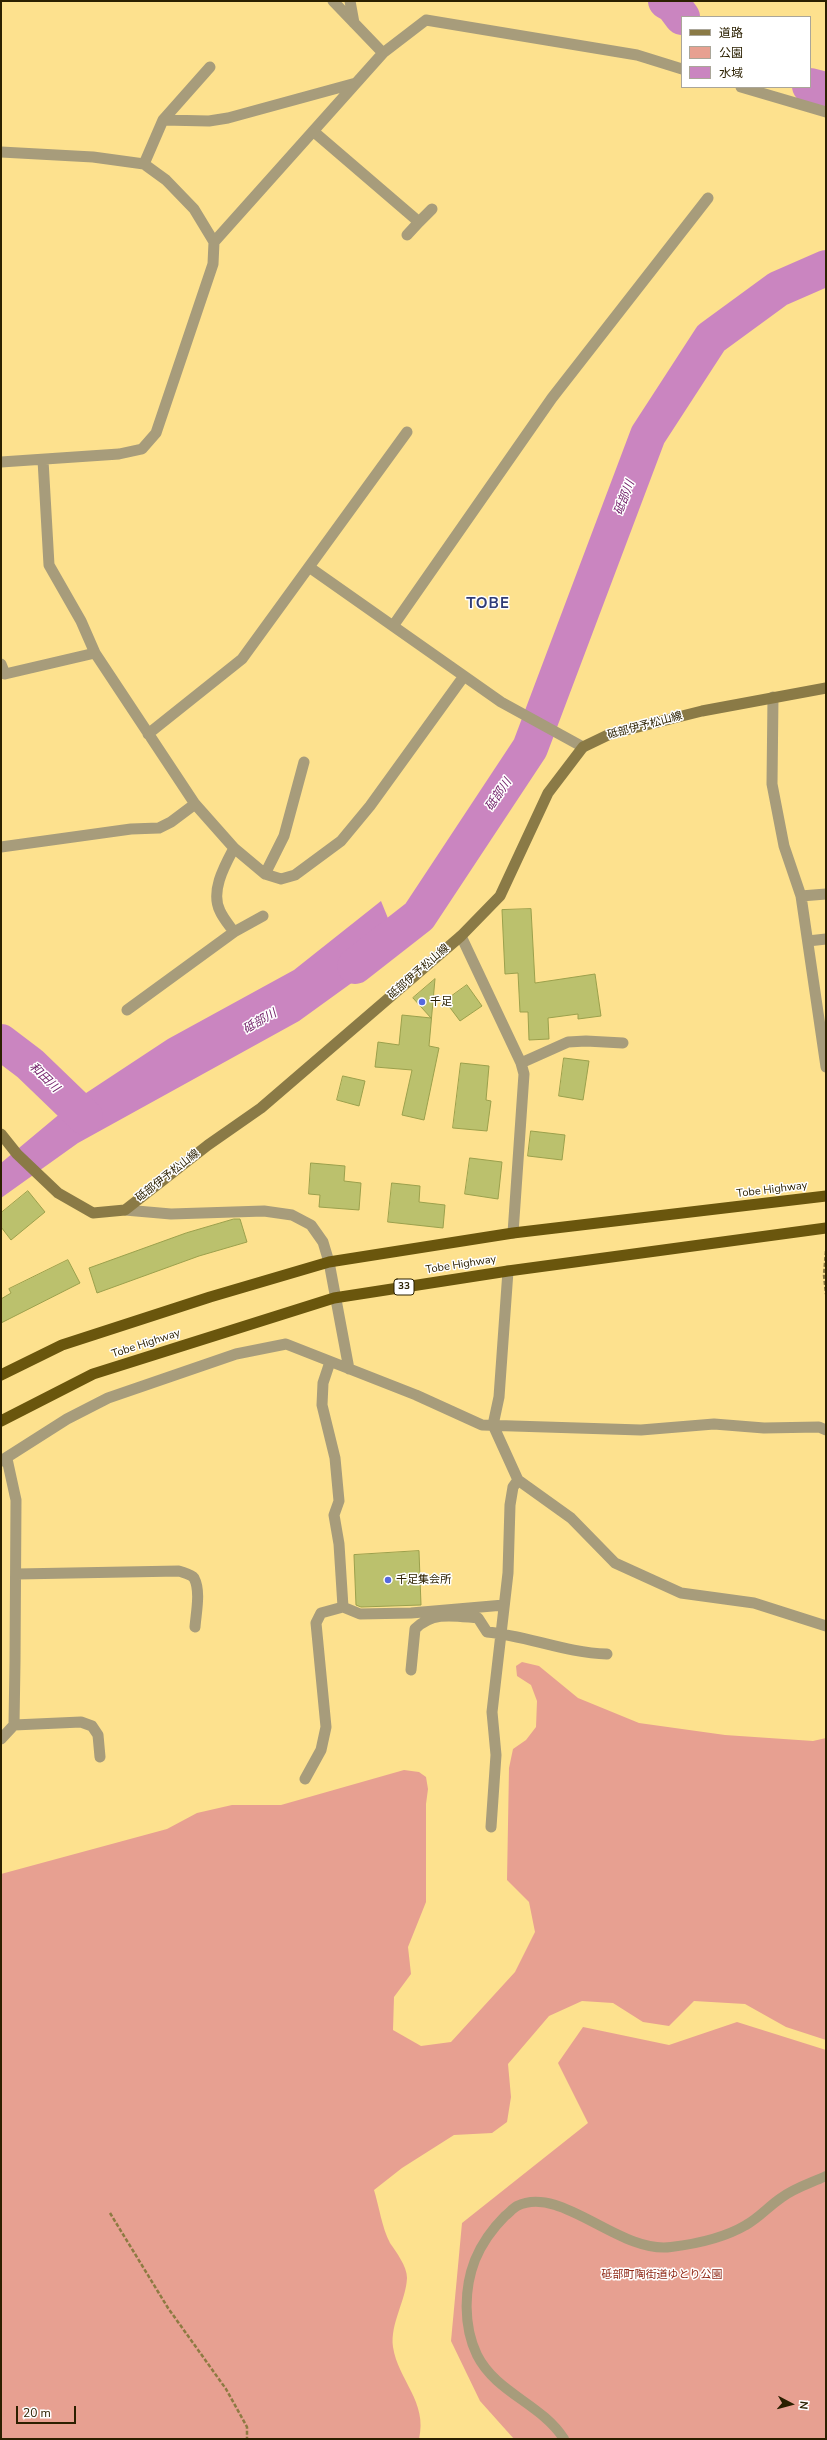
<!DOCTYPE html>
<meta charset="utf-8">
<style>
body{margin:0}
#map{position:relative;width:827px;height:2440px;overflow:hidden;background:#fde18e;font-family:"Nunito Sans","Noto Sans JP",sans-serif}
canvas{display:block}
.frame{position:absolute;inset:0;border:2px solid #2b2000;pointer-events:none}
.legend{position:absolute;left:681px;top:16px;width:130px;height:72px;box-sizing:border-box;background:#fff;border:1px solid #aaa699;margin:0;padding:5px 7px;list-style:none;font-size:12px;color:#2b2000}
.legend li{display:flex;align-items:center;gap:8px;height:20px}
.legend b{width:20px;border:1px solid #aaa699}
.north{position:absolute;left:771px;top:2384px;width:40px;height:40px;-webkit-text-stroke:3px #fff;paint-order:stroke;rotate:96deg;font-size:11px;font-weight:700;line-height:16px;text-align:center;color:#2b2000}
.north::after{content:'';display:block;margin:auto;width:14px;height:18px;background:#2b2000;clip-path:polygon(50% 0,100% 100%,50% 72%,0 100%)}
.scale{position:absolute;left:16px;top:2406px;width:60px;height:18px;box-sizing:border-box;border:2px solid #2b2000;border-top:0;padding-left:5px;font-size:12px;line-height:14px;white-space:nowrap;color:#2b2000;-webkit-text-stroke:3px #fff;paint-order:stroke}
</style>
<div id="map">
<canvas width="827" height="2440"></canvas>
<div class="frame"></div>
<ul class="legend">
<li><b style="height:5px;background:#8a7a46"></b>道路</li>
<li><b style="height:11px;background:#e7a091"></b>公園</li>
<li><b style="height:11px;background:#ca85c0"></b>水域</li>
</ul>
<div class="north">N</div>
<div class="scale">20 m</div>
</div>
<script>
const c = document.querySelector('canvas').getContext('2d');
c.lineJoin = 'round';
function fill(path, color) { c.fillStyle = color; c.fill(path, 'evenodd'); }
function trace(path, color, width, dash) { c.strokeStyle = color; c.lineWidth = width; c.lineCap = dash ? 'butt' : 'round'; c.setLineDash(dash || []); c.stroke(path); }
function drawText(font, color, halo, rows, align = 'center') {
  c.font = font + ' "Nunito Sans","Noto Sans JP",sans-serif'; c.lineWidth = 3; c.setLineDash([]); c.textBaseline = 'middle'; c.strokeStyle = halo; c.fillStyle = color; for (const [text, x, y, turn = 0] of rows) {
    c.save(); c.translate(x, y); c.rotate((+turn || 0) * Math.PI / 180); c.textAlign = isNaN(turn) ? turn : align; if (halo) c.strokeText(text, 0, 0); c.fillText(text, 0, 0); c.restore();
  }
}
fill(new Path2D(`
 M522 1662 539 1666 578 1698 639 1723 725 1735 813 1741 826 1738V2040L786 2027 745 2004 694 2001 669 2026 643 2022 613 2003 582 2001 549 2016 508 2064 511 2097 507 2122 492 2133 454 2135 402 2168 374 2190C379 2206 382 2228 390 2243 396 2252 407 2266 407 2278 406 2301 390 2323 393 2347 398 2380 428 2402 419 2439H1V1874L167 1829 197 1813 232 1805H281L404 1770 419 1772 426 1777 428 1789 426 1804V1902L408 1947 411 1974 394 1997 393 2030 421 2046 451 2042 515 1972 535 1932 529 1902 507 1880 509 1768 513 1749 526 1740 536 1727 537 1701 531 1685 517 1676 516 1666Z
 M737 2022 826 2050V2439H514L480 2401 451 2341 462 2223 588 2123 558 2063 583 2027 669 2045Z`), '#e7a091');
fill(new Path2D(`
 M381 901 400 948 299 1021 78 1143 1 1198V1163L80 1097 168 1039 294 970Z`), '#ca85c0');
trace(new Path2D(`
 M666 1 673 5 682 17
 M810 86 826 90
 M355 966 419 916 530 748 648 435 711 338 778 289 826 268
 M1 1042 30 1064 85 1117`), '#ca85c0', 36);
const building = new Path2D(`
 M531 909 535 983 595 974 601 1016 578 1019V1014L548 1018 549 1039 529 1040 528 1012H520L518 973 505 974 502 910Z
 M435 979 429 1046 439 1048 424 1120 402 1115 412 1070 375 1067 378 1042 399 1045 402 1015 431 1018 413 998Z
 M467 985 482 1006 460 1021 445 1001Z
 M564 1058 589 1061 583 1100 559 1096Z
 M461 1063 489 1066 486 1100 491 1101 487 1131 453 1128Z
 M343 1076 365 1081 359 1106 337 1100Z
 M531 1131 565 1135 562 1160 528 1156Z
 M470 1158 502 1162 498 1199 465 1194Z
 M311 1163 345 1166 344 1181 361 1183 359 1210 319 1207 320 1195 309 1194Z
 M392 1183 420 1186 419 1202 445 1205 443 1228 388 1222Z
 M28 1191 45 1212 11 1240 1 1227V1213Z
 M234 1219H240L247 1242 199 1256 97 1293 89 1268 186 1233Z
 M68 1260 80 1283 1 1323V1299L11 1293 9 1289Z
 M419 1551 421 1605 361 1607 356 1605 354 1555Z`);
fill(building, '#bbc16d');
trace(building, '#9ba04c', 1);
trace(new Path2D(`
 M826 1251 824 1275 826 1294
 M110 2213 168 2308 226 2389 247 2427V2439`), '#8d7a42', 2.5, [4, 2]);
trace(new Path2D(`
 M564 2439C542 2404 496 2393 477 2355 463 2326 464 2288 475 2260 482 2243 492 2229 505 2216 509 2213 513 2208 517 2206 561 2184 619 2254 671 2247 696 2244 724 2238 746 2225 759 2218 769 2206 781 2198 794 2188 811 2183 826 2176`), '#a79c7b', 10);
trace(new Path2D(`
 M333 1 383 53
 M350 1 354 23
 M741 87 826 112
 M163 120 209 121 228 118 356 83
 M313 131 419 222 432 209
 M1 152 93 157 144 164 166 180 194 209 214 242 213 264 156 433 142 449 119 454 1 462
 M144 164 163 120 210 67
 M407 235 419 222
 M214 242 383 53 426 20 637 55 682 69
 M43 460 49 565 81 621 95 653 195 804 234 848 265 874 281 879 295 875 341 841 370 806 464 676
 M309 567 501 702 583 747
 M393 626 552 398 708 198
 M1 664 5 674 95 653
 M773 697 772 784 784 846 801 896 826 1067
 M148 734 242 659 407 432
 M1 847 131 829 159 828 171 822 195 804
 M265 874 284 836 304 762
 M801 896 826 894
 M234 932C229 925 223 918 220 911 210 891 225 865 234 848
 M461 936 521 1063 524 1074 513 1233
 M808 941 826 939
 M127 1010 234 932 263 916
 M521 1063 568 1042 586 1041 623 1043
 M125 1210 171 1214 264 1211 292 1215 311 1225 323 1242 329 1262 349 1369
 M508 1271 499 1397 493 1425 518 1480 571 1518 615 1563 681 1593 754 1603 826 1626
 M1 1461 67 1419 108 1398 236 1354 286 1344 416 1395 482 1425 641 1430 714 1424 764 1428 819 1427 826 1430
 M17 1574 179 1571C184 1573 191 1574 194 1578 201 1591 196 1613 195 1627
 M343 1607 360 1614 411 1613 504 1605
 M411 1670 415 1629C433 1611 454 1616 478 1618L487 1632C528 1636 566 1653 607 1654
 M14 1725 81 1722 92 1726 98 1735 100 1757
 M1 1739 14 1725 15 1662 16 1500 7 1459
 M305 1779 321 1750 326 1727 316 1623 321 1613 343 1607 339 1544 334 1515 339 1501 335 1458 322 1405 323 1383 330 1362
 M491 1827 496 1755 492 1712 508 1573 510 1505 513 1487 518 1480`), '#a79c7b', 11);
trace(new Path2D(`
 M1 1134 17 1154 58 1193 93 1213 125 1210 208 1145 261 1108 461 936 500 896 548 793 583 747 610 734 702 711 826 688`), '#8a7a46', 11);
trace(new Path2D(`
 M1 1375 62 1345 210 1297 329 1262 513 1233 826 1196
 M1 1421 93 1374 334 1298 508 1271 826 1228`), '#6a560d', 11);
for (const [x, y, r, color] of [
 [422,1002,4,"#5569df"],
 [388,1580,4,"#5569df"]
]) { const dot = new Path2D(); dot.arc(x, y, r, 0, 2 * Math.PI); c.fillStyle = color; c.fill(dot); trace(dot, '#fff', 1.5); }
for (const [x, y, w] of [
 [404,1287,20]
]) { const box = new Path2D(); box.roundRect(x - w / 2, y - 8, w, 16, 3); c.fillStyle = '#fff'; c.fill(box); trace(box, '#2b2000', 1); }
drawText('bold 10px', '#2b2000', null, [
 ["33",404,1287]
]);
drawText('11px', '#2b2000', '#fff', [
 ["砥部伊予松山線",645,726,-15],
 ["砥部伊予松山線",419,972,-41],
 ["砥部伊予松山線",168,1176,-38],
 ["Tobe Highway",772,1190,-7],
 ["Tobe Highway",461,1265,-9],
 ["Tobe Highway",146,1344,-18]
]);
drawText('11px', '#2b2000', '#fff', [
 ["千足",430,1002],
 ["千足集会所",396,1580]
], 'left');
drawText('11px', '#8f2614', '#fff', [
 ["砥部町陶街道ゆとり公園",662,2275]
]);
drawText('italic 12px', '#6f1d67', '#fff', [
 ["砥部川",625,498,-69],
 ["砥部川",499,795,-56],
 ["砥部川",260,1022,-30],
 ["和田川",44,1078,44]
]);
c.letterSpacing = '1px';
drawText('bold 15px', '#303c77', '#fff', [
 ["TOBE",488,604]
]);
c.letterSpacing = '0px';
</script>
